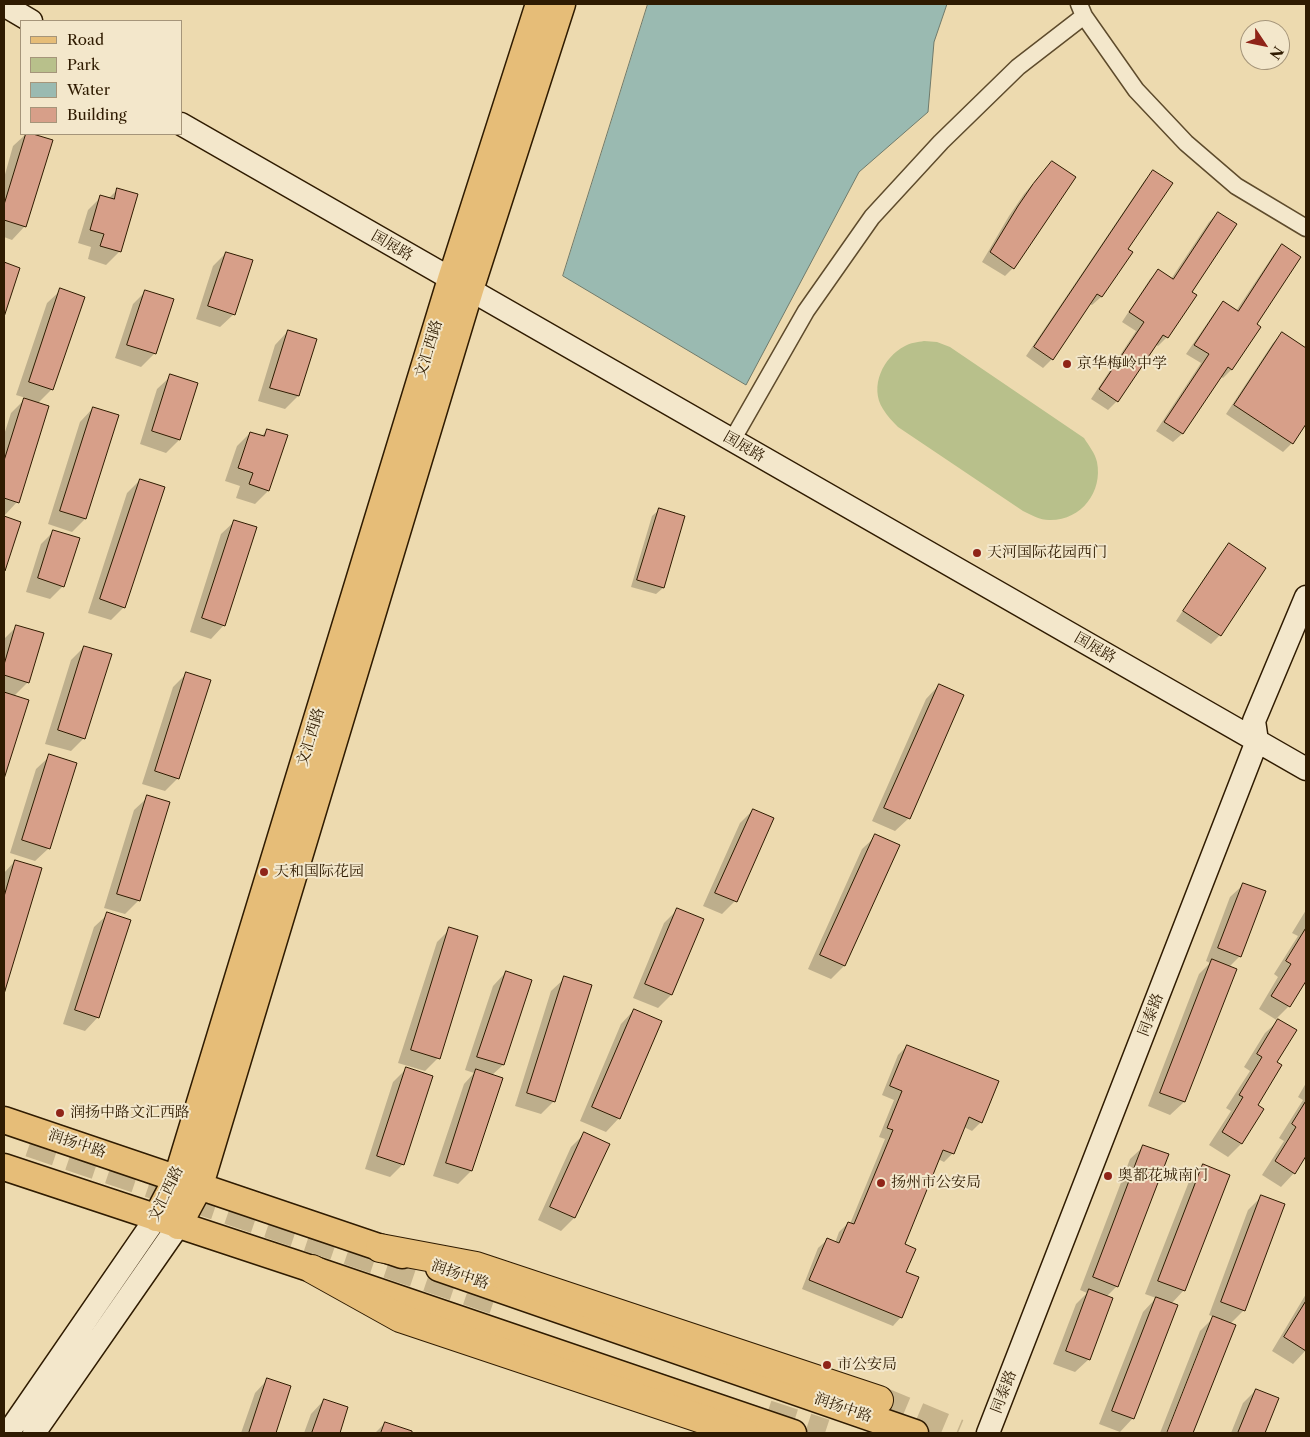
<!DOCTYPE html>
<meta charset="utf-8">
<style>
body{margin:0}
#map{position:relative;width:1310px;height:1437px;overflow:hidden;background:#eddaaf;font-family:"Libre Caslon Text",serif}
canvas{display:block}
.frame{position:absolute;inset:0;border:5px solid #2f1b01;pointer-events:none}
.legend{position:absolute;left:20px;top:20px;width:162px;height:115px;box-sizing:border-box;background:#f3e7cb;border:1px solid #a5957a;margin:0;padding:6px 9px;list-style:none;font-size:15px;color:#2f1b01}
.legend li{display:flex;align-items:center;gap:10px;height:25px}
.legend b{width:25px;border:1px solid #a5957a}
.north{position:absolute;left:1240px;top:20px;width:50px;height:50px;box-sizing:border-box;background:#f3e7cb;border:1px solid #a5957a;border-radius:50%;rotate:124deg;font-size:14px;font-weight:700;line-height:20px;text-align:center;color:#2f1b01}
.north::after{content:'';display:block;margin:auto;width:18px;height:22px;background:#8f2418;clip-path:polygon(50% 0,100% 100%,50% 72%,0 100%)}
</style>
<div id="map">
<canvas width="1310" height="1437"></canvas>
<div class="frame"></div>
<ul class="legend">
<li><b style="height:6px;background:#e6bd78"></b>Road</li>
<li><b style="height:14px;background:#b8c08b"></b>Park</li>
<li><b style="height:14px;background:#9abab1"></b>Water</li>
<li><b style="height:14px;background:#d79f89"></b>Building</li>
</ul>
<div class="north">N</div>
</div>
<script>
const c = document.querySelector('canvas').getContext('2d');
c.lineJoin = 'round';
function fill(path, color) { c.fillStyle = color; c.fill(path, 'evenodd'); }
function trace(path, color, width, dash) { c.strokeStyle = color; c.lineWidth = width; c.lineCap = dash ? 'butt' : 'round'; c.setLineDash(dash || []); c.stroke(path); }
function drawText(font, color, halo, rows, align = 'center') {
  c.font = font + ' "Libre Caslon Text","Noto Serif SC",serif'; c.lineWidth = 4; c.setLineDash([]); c.textBaseline = 'middle'; c.strokeStyle = halo; c.fillStyle = color; for (const [text, x, y, turn = 0] of rows) {
    c.save(); c.translate(x, y); c.rotate((+turn || 0) * Math.PI / 180); c.textAlign = isNaN(turn) ? turn : align; if (halo) c.strokeText(text, 0, 0); c.fillText(text, 0, 0); c.restore();
  }
}
fill(new Path2D(`
 M924 341 937 342 950 347 1084 438C1089 446 1095 453 1097 462 1103 492 1081 521 1049 520 1040 520 1031 515 1023 511L898 427C893 422 887 416 883 409 869 387 883 357 905 346 910 343 918 342 924 341Z`), '#b8c08b');
const water = new Path2D(`
 M648 4H947L934 42 928 112 859 172 746 385 563 276Z`);
fill(water, '#9abab1');
trace(water, '#6f7a6b', 1);
fill(new Path2D(`
 M26 134 51 140 25 226 12 240 4 237V178L13 146Z
 M1044 171 1013 268 1005 276 982 262 1009 216 1024 194Z
 M1154 172 1126 249 1131 253 1101 297 1092 305 1090 304 1052 359 1043 368 1026 356 1145 180Z
 M118 189 120 251 106 265 88 259 91 247 78 243 88 210 101 197 108 199Z
 M1218 213 1190 292 1167 337 1158 346 1155 344 1117 401 1108 410 1091 399 1136 331 1122 322 1150 279 1159 271 1171 279 1209 222Z
 M1283 245 1255 324 1232 369 1223 378 1220 376 1182 434 1173 442 1156 431 1201 363 1186 354 1215 312 1223 303 1236 311 1274 254Z
 M226 253 234 314 220 327 196 319 213 266Z
 M61 290 52 389 37 404 17 502 4 516V435L11 413 26 398 16 395 47 303Z
 M146 291 172 300 154 354 141 367 115 358 133 304Z
 M288 331 298 396 285 409 258 401 275 345Z
 M1282 334 1306 350V421L1292 443 1283 452 1226 414 1273 343Z
 M171 376 179 440 166 453 140 444 157 389Z
 M93 408 85 519 72 532 48 524 80 422Z
 M267 430 268 491 255 504 236 498 240 486 225 481 237 446 250 433 261 437Z
 M140 480 124 607 111 620 88 613 127 493Z
 M659 510 684 517 663 588 656 594 631 587 652 516Z
 M4 518 19 522 4 570Z
 M235 521 224 625 211 639 190 632 221 534Z
 M54 531 63 586 50 599 26 592 41 544Z
 M1229 545 1264 568 1220 635 1211 644 1176 621 1220 554Z
 M17 626 28 682 14 696 28 701 4 775V639Z
 M84 647V738L71 751 45 744 71 660Z
 M187 673 178 778 165 791 142 784 173 687Z
 M939 685 909 818 895 831 872 821 926 699Z
 M50 756 49 848 35 861 10 853 36 769Z
 M148 797 168 803 138 901 125 914 104 908 134 810Z
 M753 810 735 901 722 914 703 906 740 823Z
 M876 836 899 846 844 966 831 979 808 969 862 849Z
 M15 861 41 869 4 989V873Z
 M1244 884 1240 956 1229 967 1235 969 1184 1102 1170 1115 1148 1106 1199 974 1210 963 1206 961 1230 897Z
 M677 910 671 995 658 1008 633 998 664 923Z
 M1306 910V978L1289 1006 1276 1019 1295 1031 1275 1062 1256 1105 1262 1109 1241 1144 1228 1157 1209 1145 1231 1111 1226 1108 1250 1071 1244 1067 1265 1033 1278 1021 1259 1009 1278 977 1274 974 1298 936 1292 933Z
 M108 914 98 1017 85 1031 63 1024 94 927Z
 M450 929 438 1058 425 1071 398 1063 437 942Z
 M506 972 531 980 503 1065 492 1075 471 1171 458 1184 433 1176 464 1084 474 1073 465 1070 493 986Z
 M565 978 554 1101 541 1114 515 1106 551 991Z
 M634 1010 619 1118 606 1132 580 1121 621 1024Z
 M907 1046 981 1122 972 1131 964 1127 953 1153 944 1162 938 1159 904 1245 905 1273 901 1317 893 1326 802 1289 818 1248 827 1240 835 1243 839 1232 848 1223 850 1224 885 1139 879 1137 894 1100 882 1095 898 1055Z
 M406 1069 403 1164 390 1177 365 1169 393 1082Z
 M1306 1083V1154L1294 1173 1281 1187 1262 1175 1284 1141 1279 1138 1303 1100 1298 1097Z
 M584 1134 608 1145 574 1218 561 1231 538 1220 571 1147Z
 M1144 1146 1117 1286 1106 1297 1089 1359 1075 1372 1053 1364 1076 1304 1087 1293 1080 1290 1130 1159Z
 M1203 1166 1184 1290 1171 1304 1133 1418 1120 1432 1099 1424 1143 1312 1156 1298 1145 1294 1190 1179Z
 M1262 1196 1244 1310 1230 1324 1234 1325 1192 1433H1169L1209 1332H1206L1166 1433H1160L1200 1331 1214 1317 1209 1315 1248 1210Z
 M1306 1294V1350L1293 1364 1272 1351Z
 M268 1379 290 1387 274 1433H241L255 1393Z
 M1256 1390 1278 1399 1264 1433H1231L1243 1403Z
 M324 1400 347 1408 339 1433H304L311 1414Z
 M385 1423 411 1432 410 1433H375Z`), '#0003');
const building = new Path2D(`
 M26 134H33L53 140 26 227 4 220V205Z
 M1052 161 1076 177 1014 269 990 252 1018 206 1033 184Z
 M1153 170 1173 183 1128 249 1133 252 1102 297 1097 294 1053 360 1034 347Z
 M117 188 138 194 121 252 100 246 104 234 90 230 100 195 114 199Z
 M1218 212 1237 224 1192 292 1197 295 1168 338 1163 335 1118 402 1099 389 1144 322 1129 312 1158 269 1173 279Z
 M1282 244 1301 257 1257 324 1261 327 1232 370 1228 367 1183 434 1164 422 1209 354 1194 345 1223 301 1238 311Z
 M226 252 253 260 235 315 208 306Z
 M4 262 20 268 4 317Z
 M60 288 85 297 53 390 29 382Z
 M145 290 174 299 156 354 127 345Z
 M288 330 317 339 299 396 270 388Z
 M1282 332 1306 348V424L1293 444 1234 405Z
 M170 374 198 383 180 440 152 431Z
 M24 398 49 406 19 503 4 498V461Z
 M93 407 119 415 86 519 60 511Z
 M267 429 288 435 269 491 249 484 253 473 238 468 250 432 264 436Z
 M140 479 165 487 125 608 100 599Z
 M659 508 685 516 664 588 637 580Z
 M4 516 21 522 5 571H4Z
 M234 520 257 527 225 626 202 618Z
 M53 530 80 538 64 587 38 578Z
 M1229 543 1266 568 1221 636 1183 611Z
 M16 625 44 633 29 683 4 675V665Z
 M84 646 112 654 85 739 58 730Z
 M186 672 211 680 179 779 155 771Z
 M939 684 964 695 910 819 884 808Z
 M4 692 29 700 4 779Z
 M49 754 77 763 50 849 22 840Z
 M147 795 170 802 140 901 117 894Z
 M753 809 774 818 737 902 715 893Z
 M875 834 900 845 845 966 820 955Z
 M15 860 42 868 4 994V897Z
 M1243 883 1266 891 1241 957 1218 948Z
 M677 908 704 919 672 995 645 984Z
 M107 912 131 920 99 1018 75 1010Z
 M449 927 478 936 440 1059 411 1050Z
 M1306 928V981L1290 1007 1271 996 1291 964 1286 961Z
 M1212 959 1237 969 1185 1102 1160 1093Z
 M506 971 532 980 504 1065 477 1057Z
 M564 976 592 985 555 1102 527 1093Z
 M634 1009 662 1021 620 1119 592 1107Z
 M1278 1019 1297 1030 1277 1062 1282 1065 1258 1105 1264 1109 1242 1144 1222 1132 1243 1097 1239 1095 1262 1057 1257 1054Z
 M907 1045 999 1081 982 1123 969 1117 954 1154 943 1150 905 1244 916 1249 906 1272 919 1277 902 1318 809 1280 827 1238 839 1243 848 1222 854 1224 893 1130 887 1128 902 1091 890 1086Z
 M406 1067 433 1076 404 1165 377 1156Z
 M476 1069 503 1078 472 1171 446 1163Z
 M1306 1101V1156L1295 1174 1275 1161 1296 1127 1292 1124Z
 M584 1132 610 1144 575 1218 550 1207Z
 M1143 1145 1169 1154 1118 1287 1093 1277Z
 M1203 1164 1230 1175 1185 1291 1158 1281Z
 M1261 1195 1285 1204 1245 1311 1221 1302Z
 M1089 1289 1113 1298 1090 1360 1066 1351Z
 M1156 1297 1178 1305 1134 1419 1112 1411Z
 M1306 1301V1351L1284 1337Z
 M1213 1316 1236 1325 1193 1433H1167Z
 M267 1378 291 1386 276 1433H249Z
 M1256 1389 1279 1398 1265 1433H1238Z
 M324 1399 348 1407 340 1433H312Z
 M385 1422 412 1431V1433H381Z`);
fill(building, '#d79f89');
trace(building, '#2f1b01', 1);
trace(new Path2D(`
 M30 1143 505 1304
 M879 1400 958 1433
 M767 1414 825 1433`), '#c7b48c', 28, [28, 14]);
const street = new Path2D(`
 M1079 4 1084 16 1136 90 1186 143 1236 186 1306 228
 M738 430 806 311 872 217 941 142 1018 67 1084 16`);
const secondary = new Path2D(`
 M4 5 31 21
 M181 124 1306 769
 M8 1433 156 1218
 M34 1433 178 1226
 M988 1433 1257 741 1254 721 1306 597`);
const primary = new Path2D(`
 M4 1120 402 1255
 M4 1167 312 1269 793 1433
 M156 1218 177 1178 451 279 539 4
 M178 1226 200 1185 470 290 562 4
 M439 1268 915 1433`);
const highway = new Path2D(`
 M380 1248 476 1266 879 1400
 M312 1269 400 1318 744 1433`);
trace(street, '#5e4b2c', 19);
trace(secondary, '#2f1b01', 25);
trace(primary, '#2f1b01', 29);
trace(highway, '#2f1b01', 30);
trace(street, '#f3e7cb', 16);
trace(secondary, '#f3e7cb', 22);
trace(primary, '#e6bd78', 26);
trace(highway, '#e6bd78', 28);
for (const [x, y, r, color] of [
 [1067,364,5,"#8f2418"],
 [977,553,5,"#8f2418"],
 [264,872,5,"#8f2418"],
 [60,1113,5,"#8f2418"],
 [1108,1176,5,"#8f2418"],
 [881,1183,5,"#8f2418"],
 [827,1365,5,"#8f2418"]
]) { const dot = new Path2D(); dot.arc(x, y, r, 0, 2 * Math.PI); c.fillStyle = color; c.fill(dot); trace(dot, '#f3e7cb', 2); }
drawText('15px', '#2f1b01', '#f3e7cb', [
 ["国展路",392,246,30],
 ["文汇西路",429,349,-73],
 ["国展路",744,447,30],
 ["国展路",1095,648,30],
 ["文汇西路",311,737,-73],
 ["同泰路",1151,1015,-69],
 ["润扬中路",77,1144,18],
 ["文汇西路",166,1194,-64],
 ["润扬中路",460,1275,19],
 ["同泰路",1004,1392,-69],
 ["润扬中路",843,1408,19]
]);
drawText('15px', '#2f1b01', '#f3e7cb', [
 ["京华梅岭中学",1077,364],
 ["天河国际花园西门",987,553],
 ["天和国际花园",274,872],
 ["润扬中路文汇西路",70,1113],
 ["奥都花城南门",1118,1176],
 ["扬州市公安局",891,1183],
 ["市公安局",837,1365]
], 'left');
</script>
